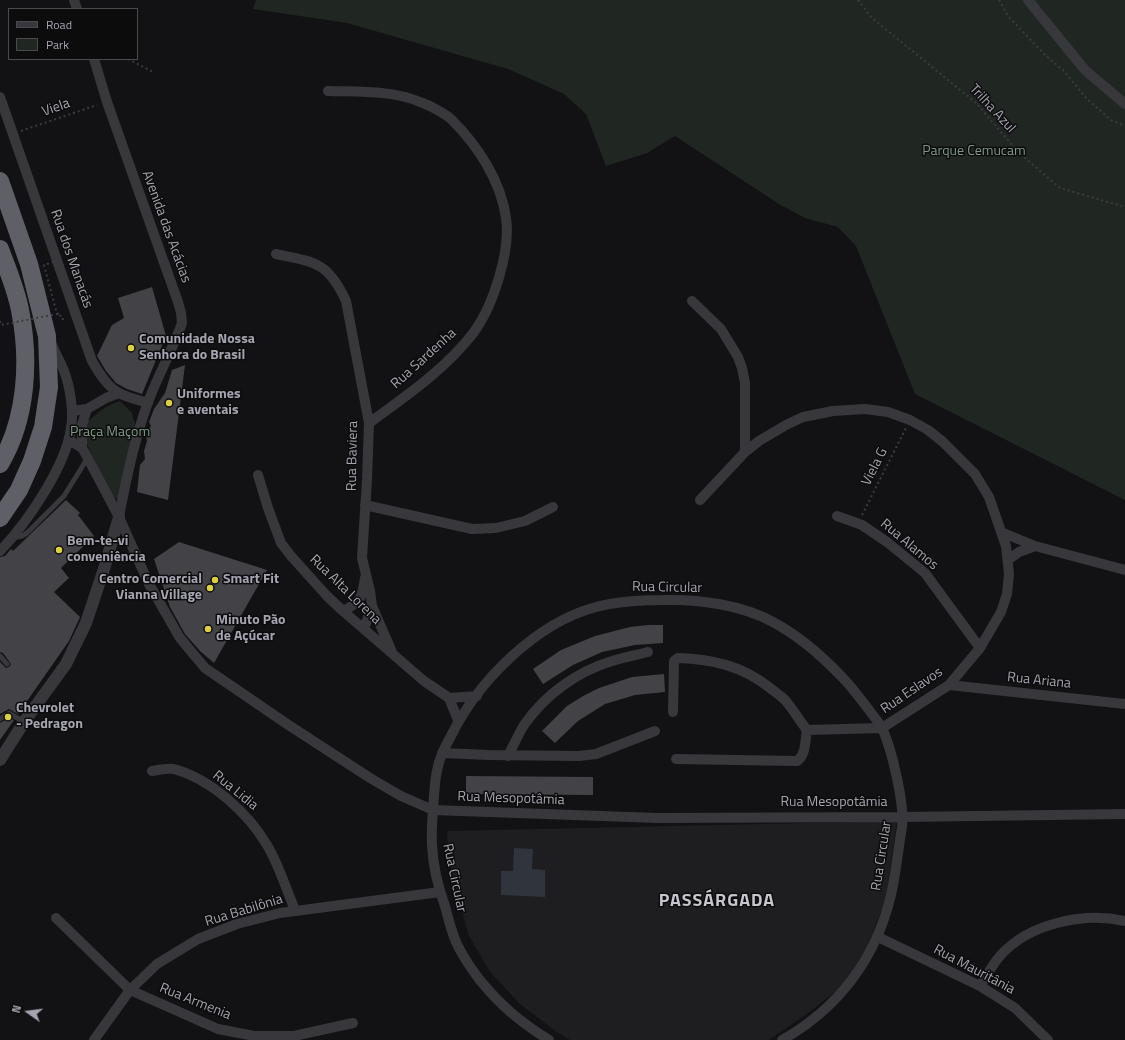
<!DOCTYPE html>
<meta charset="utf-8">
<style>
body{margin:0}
#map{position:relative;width:1125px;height:1040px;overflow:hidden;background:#121113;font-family:"Titillium Web",sans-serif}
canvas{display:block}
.legend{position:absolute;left:8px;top:8px;width:130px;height:52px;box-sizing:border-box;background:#0d0c0d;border:1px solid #49494f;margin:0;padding:5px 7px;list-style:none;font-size:12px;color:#a4a5b1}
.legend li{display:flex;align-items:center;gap:8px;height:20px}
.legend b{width:20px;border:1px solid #49494f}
.north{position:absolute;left:8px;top:992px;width:40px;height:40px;-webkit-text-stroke:3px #0d0c0d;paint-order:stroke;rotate:284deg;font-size:11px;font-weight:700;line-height:16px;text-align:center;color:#a4a5b1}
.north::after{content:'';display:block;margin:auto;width:14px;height:18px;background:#a4a5b1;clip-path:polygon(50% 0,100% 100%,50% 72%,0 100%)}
</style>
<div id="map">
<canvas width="1125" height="1040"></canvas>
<ul class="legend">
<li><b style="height:5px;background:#38383c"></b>Road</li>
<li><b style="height:11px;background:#202723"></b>Park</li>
</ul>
<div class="north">N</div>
</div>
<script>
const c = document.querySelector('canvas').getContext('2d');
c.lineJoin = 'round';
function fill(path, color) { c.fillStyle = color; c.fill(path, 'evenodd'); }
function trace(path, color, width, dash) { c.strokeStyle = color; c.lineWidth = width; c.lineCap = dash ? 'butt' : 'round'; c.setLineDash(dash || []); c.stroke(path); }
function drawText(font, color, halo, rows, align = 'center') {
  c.font = font + ' "Titillium Web",sans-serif'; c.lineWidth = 3; c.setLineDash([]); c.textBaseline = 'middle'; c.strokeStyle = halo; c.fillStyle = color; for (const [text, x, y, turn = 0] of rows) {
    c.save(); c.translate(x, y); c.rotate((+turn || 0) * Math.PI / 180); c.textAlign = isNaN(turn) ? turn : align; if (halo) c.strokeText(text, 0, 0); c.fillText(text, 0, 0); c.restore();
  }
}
fill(new Path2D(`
 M897 821 886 898 868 945 846 983 811 1011 769 1040H570L558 1033 520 1004 490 972 468 934 449 861 447 831Z`), '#1e1d1f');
fill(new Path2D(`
 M256 0H1125V500L915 394 856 246 838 227 805 218 779 204 675 136 647 153 606 166 586 114 564 94 508 69 347 23 253 9Z
 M120 401 132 413 135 424 120 501 109 494 87 444 85 424C96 414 106 405 120 401Z`), '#202723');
fill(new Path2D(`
 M514 848 533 849 532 869 545 870V897L501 895V871H513Z`), '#30343d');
fill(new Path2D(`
 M152 287 166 336 142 394 127 389 116 383 106 371 97 356 112 325 124 318 118 298Z
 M185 365 168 500 137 492 140 465 145 459 144 451 147 441 146 435 151 426 149 422 154 409 165 393 172 370Z
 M66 500 80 513 78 515 94 536 61 568 69 578 54 592 80 617 69 641 18 714 9 709 0 714V662L6 668 9 667 11 664 3 653 0 652V557L5 556 11 549 13 551Z
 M179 542 267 570 214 663 200 651 185 634 170 607 154 559Z
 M648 625H663V643L635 645 602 652 573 665 543 684 533 669 561 650 595 636 630 627Z
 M664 674 665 692 635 695 605 704 578 721 555 743 542 731 567 706 583 696 599 688 632 677Z
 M9 718 14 720 0 740V723Z
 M466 776 593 777V795L466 794Z`), '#434347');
trace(new Path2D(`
 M858 0 872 18 976 103 1019 153 1060 188 1125 207
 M999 0 1008 16 1045 55 1064 71 1086 98 1111 120 1125 126
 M128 59 153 72
 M21 131 97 105
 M57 314 60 313 61 319H66
 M862 515 906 428`), '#3b3b40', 2, [2, 3]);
trace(new Path2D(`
 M13 538 22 536 27 533 64 496 87 459
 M0 656 7 664
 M0 719 9 713 24 722`), '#38383c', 5);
trace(new Path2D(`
 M74 0 77 9
 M1028 0 1085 70 1125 104
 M94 59 107 102 178 302 181 313 182 323C172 351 157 377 147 405 134 441 126 479 119 517
 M328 91C359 92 392 90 420 102 429 105 446 114 452 120 478 146 501 181 506 218 511 251 493 306 474 332 447 368 405 397 369 423
 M0 97 92 361C99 373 108 388 121 394 129 398 139 400 148 403
 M276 254C315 262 328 262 346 301L369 423 367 480 362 558 370 591 372 606 364 629
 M692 301 721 329 738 357 742 368 745 383V452
 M72 411 87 409 106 398 119 393
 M69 440 82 448 85 453 119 517 149 584 180 638 205 668 287 724 370 778 401 796 433 810 657 818 903 817 1125 814
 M82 448V425L87 409
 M258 475 268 508 281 543 291 556 327 596 343 611 424 681 449 698 458 720
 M700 500 745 452 759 441 786 425 803 417 833 411 865 409 888 412 910 420 928 430 943 442 975 474 989 497 1006 546 1009 574 1007 594 1001 612 980 648 949 685 882 728
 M365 505 472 529 496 528 525 521 553 507
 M837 516 862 525 887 542 925 573 980 648
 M1001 532 1035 546 1125 570
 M0 551C27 523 66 466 71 428 74 412 70 386 64 371 60 361 55 352 51 343
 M1008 560 1019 552 1035 546
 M372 606 392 652
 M343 611C361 602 362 598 365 578
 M949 685 1125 704
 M449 698 477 696
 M673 712 674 661 678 658C712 659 743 666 770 688 775 692 781 696 785 700 793 709 799 720 807 730 805 741 806 755 797 761L676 759
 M807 730 882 728
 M442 753 489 755 579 756 596 754 655 731
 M508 756C513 746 518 735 524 725 545 695 576 672 612 661 624 657 636 655 648 652
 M152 771C159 770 168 768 174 769 211 779 248 813 267 845 279 865 286 889 295 910
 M56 918 130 990 218 1029 254 1036H294L353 1023
 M878 937 980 986 1015 1008 1048 1040
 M980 986C986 977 992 965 1000 956 1029 923 1084 912 1125 921
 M94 1040 130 990 157 964 198 939 237 924 280 913 440 892
 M549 1040C519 1021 501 1006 479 979 470 967 462 955 456 942 451 930 448 918 445 906 438 887 433 865 432 845 431 829 433 812 434 795 435 787 435 779 437 771 439 758 445 747 451 736 478 681 536 623 596 607 619 601 641 600 664 600 699 599 742 605 773 622 799 636 821 655 841 676 853 688 862 701 872 714 876 719 880 724 883 730 892 751 905 805 902 827 898 850 896 873 891 895 876 958 839 1008 782 1040`), '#38383c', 10);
trace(new Path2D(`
 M0 760 24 722 66 664 86 623 104 569 119 517`), '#38383c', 12);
trace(new Path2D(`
 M0 181 29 264 47 336 49 387 43 427 32 461 19 490 0 518
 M0 249C7 268 16 289 20 310 30 360 27 419 0 464`), '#5f5f67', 18);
trace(new Path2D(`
 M0 321 1 325 57 314 44 265 57 261`), '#3b3b40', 2, [2, 3]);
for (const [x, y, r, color] of [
 [131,348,4,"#dad042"],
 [169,403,4,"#dad042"],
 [59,550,4,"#dad042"],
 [215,580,4,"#dad042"],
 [210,588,4,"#dad042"],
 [208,629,4,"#dad042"],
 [8,717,4,"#dad042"]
]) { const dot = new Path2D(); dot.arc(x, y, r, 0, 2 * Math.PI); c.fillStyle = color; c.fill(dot); trace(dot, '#0d0c0d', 1.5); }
drawText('14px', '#a4a5b1', '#0d0c0d', [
 ["Viela",56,108,-19],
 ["Trilha Azul",992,109,47],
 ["Avenida das Acácias",166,227,70],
 ["Rua dos Manacás",71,259,71],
 ["Rua Sardenha",424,359,-42],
 ["Rua Baviera",353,456,-89],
 ["Viela G",875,467,-63],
 ["Rua Alamos",909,545,40],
 ["Rua Circular",667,588,1],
 ["Rua Alta Lorena",345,590,44],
 ["Rua Ariana",1039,681,6],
 ["Rua Eslavos",912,691,-34],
 ["Rua Lidia",235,791,39],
 ["Rua Mesopotâmia",511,799,2],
 ["Rua Mesopotâmia",834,803],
 ["Rua Circular",882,856,-81],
 ["Rua Circular",454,878,78],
 ["Rua Babilônia",244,911,-17],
 ["Rua Mauritânia",974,970,28],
 ["Rua Armenia",195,1002,22]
]);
drawText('14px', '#7e9a87', '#0d0c0d', [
 ["Parque Cemucam",974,152],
 ["Praça Maçom",110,433]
]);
drawText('bold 14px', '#a4a5b1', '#0d0c0d', [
 ["Comunidade Nossa",139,340],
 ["Senhora do Brasil",139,356],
 ["Uniformes",177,395],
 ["e aventais",177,411],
 ["Bem-te-vi",67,542],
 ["conveniência",67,558],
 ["Centro Comercial",202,580,"right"],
 ["Vianna Village",202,596,"right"],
 ["Smart Fit",223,580],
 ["Minuto Pão",216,621],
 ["de Açúcar",216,637],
 ["Chevrolet",16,709],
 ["- Pedragon",16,725]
], 'left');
c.letterSpacing = '1px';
drawText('bold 18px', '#c5c5ce', '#0d0c0d', [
 ["PASSÁRGADA",717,902]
]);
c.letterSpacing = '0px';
</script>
